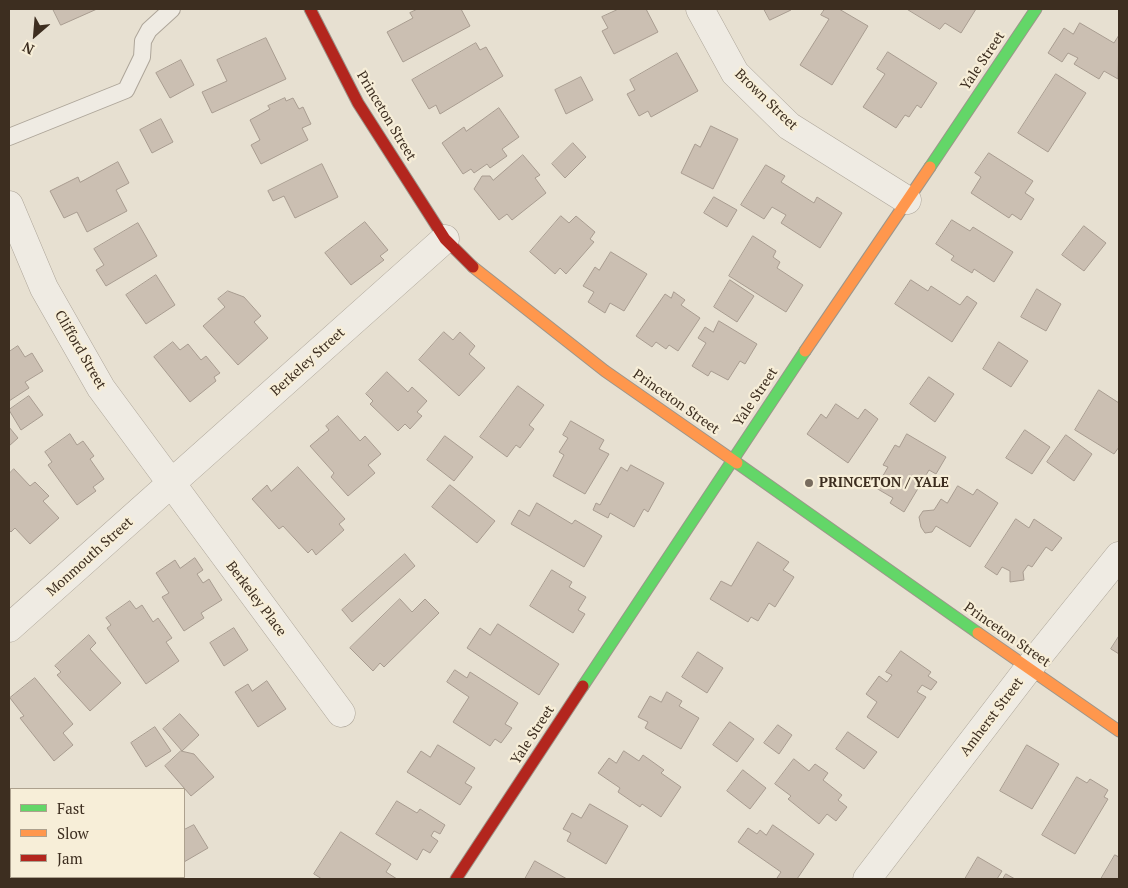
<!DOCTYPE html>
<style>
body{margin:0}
#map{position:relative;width:1128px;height:888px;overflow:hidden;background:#e7e0d1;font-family:"PT Serif",serif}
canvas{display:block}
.frame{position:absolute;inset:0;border:10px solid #3d2e20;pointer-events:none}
.legend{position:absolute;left:10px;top:788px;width:175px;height:90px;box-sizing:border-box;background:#f7eed8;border:1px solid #ada18e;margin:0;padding:6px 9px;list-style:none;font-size:15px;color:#3d2e20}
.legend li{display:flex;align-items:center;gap:10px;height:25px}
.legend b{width:25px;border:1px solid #ada18e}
.north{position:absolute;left:10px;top:10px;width:50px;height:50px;-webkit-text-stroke:4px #f7eed8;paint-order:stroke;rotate:207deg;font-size:14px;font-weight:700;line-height:20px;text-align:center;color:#3d2e20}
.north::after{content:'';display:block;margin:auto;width:18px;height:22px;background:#3d2e20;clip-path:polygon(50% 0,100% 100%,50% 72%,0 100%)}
</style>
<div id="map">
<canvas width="1128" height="888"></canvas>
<div class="frame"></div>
<ul class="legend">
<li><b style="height:6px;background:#63d668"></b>Fast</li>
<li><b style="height:6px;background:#ff974d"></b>Slow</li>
<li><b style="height:6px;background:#b3261e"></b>Jam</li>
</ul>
<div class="north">N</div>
</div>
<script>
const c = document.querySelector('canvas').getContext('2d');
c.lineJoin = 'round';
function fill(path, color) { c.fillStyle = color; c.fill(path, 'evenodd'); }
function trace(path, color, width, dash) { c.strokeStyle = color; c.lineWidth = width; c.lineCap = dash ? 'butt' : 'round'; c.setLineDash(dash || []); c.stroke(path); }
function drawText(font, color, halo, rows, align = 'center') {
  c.font = font + ' "PT Serif",serif'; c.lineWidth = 4.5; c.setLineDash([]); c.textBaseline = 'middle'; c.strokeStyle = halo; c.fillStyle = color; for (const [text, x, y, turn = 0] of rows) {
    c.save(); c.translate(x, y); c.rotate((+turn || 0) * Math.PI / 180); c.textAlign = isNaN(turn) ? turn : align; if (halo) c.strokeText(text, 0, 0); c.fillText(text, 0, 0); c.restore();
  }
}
const building = new Path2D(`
 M53 9H97L61 25Z
 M418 9H461L470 26 403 62 387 32 413 18 410 13Z
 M619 9H646L658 32 614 54 602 31 608 28 602 17Z
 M764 9H791V10L770 20Z
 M825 9H839L868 26 832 85 800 65 829 19 821 15Z
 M907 9H976L961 33 945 23 940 29Z
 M1080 23 1114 43 1119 35 1118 79 1104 71 1099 79 1074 64 1078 58 1068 53 1062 62 1048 53 1064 28 1073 34Z
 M266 38 286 79 212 113 202 92 227 81 217 60Z
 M476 43 480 50 486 47 503 76 440 114 436 105 429 109 412 80Z
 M888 52 937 83 921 108 917 105 909 117 905 115 896 128 863 107 885 74 877 69Z
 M677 53 698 91 651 117 648 111 639 116 627 94 635 90 630 80Z
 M181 60 194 85 170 98 156 73Z
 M1056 74 1086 93 1048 152 1018 133Z
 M581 77 593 100 566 114 555 90Z
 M285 98 286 101 293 98 299 109 303 107 311 124 302 128 308 140 261 164 251 145 260 140 250 120 270 109 268 106Z
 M499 108 519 137 502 149 507 156 490 168 487 164 474 173 471 169 463 174 442 143 464 127 466 131Z
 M161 119 173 142 152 153 140 130Z
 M711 126 738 139 713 189 681 173 695 144 700 147Z
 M573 143 586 157 565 178 552 164Z
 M989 153 1033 181 1025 193 1034 199 1021 220 1012 214 1009 218 971 193 981 177 975 173Z
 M523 155 540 175 535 178 546 193 512 220 507 214 499 220 474 189 482 176H490L493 180Z
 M118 162 129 183 116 190 127 211 87 232 77 212 64 218 50 191 78 177 80 182Z
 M322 164 338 197 295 218 284 196 273 201 268 191Z
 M766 165 785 176 781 182 814 203 817 197 842 213 820 248 781 223 786 215 772 207 764 219 741 205Z
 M714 197 737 210 727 227 704 213Z
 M561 216 569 223 576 216 595 232 590 239 594 242 566 274 560 268 555 274 530 252Z
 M952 220 970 231 973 227 1013 252 994 282 974 269 972 273 951 260 954 256 936 244Z
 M365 222 388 250 380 256 384 260 351 285 325 253Z
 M138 223 157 256 106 286 96 270 104 265 94 249Z
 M1084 226 1106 243 1084 271 1062 255Z
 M753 236 776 251 773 257 780 262 777 268 803 285 786 312 729 276Z
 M611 252 647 274 624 311 610 303 605 313 588 302 594 292 583 286 595 267 599 270Z
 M156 275 175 305 146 324 126 295Z
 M730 280 754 296 737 322 714 307Z
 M911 280 928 291 931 286 960 305 967 296 977 303 952 342 895 304Z
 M1037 289 1061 304 1046 331 1021 317Z
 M228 291 244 297 261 316 254 322 268 338 238 365 203 326 225 307 218 299Z
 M674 292 685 300 681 305 700 318 678 351 669 345 666 349 656 342 652 347 636 336 665 294 671 298Z
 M719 321 757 344 745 364 740 361 728 380 711 371 708 376 692 366 706 343 698 338 705 327 713 332Z
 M444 332 453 340 460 332 475 346 469 354 485 368 459 396 419 360Z
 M173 342 180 350 188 344 201 360 206 356 220 373 214 377 216 381 190 402 154 357Z
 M999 342 1028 361 1011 387 983 369Z
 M18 346 25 357 32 353 43 371 25 382 29 388 9 401V352Z
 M387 372 408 392 412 387 427 401 417 412 422 416 410 429 405 424 398 431 370 404 373 401 366 394Z
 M929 377 954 394 935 422 910 404Z
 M518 386 544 405 529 425 534 429 520 448 516 445 507 457 480 437Z
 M1099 390 1119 403V447L1114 454 1075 430Z
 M29 396 43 415 21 430 9 410Z
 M836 404 858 419 865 409 878 419 848 463 807 434 821 414 826 418Z
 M338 416 360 441 365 436 381 454 368 465 375 473 348 496 331 477 334 473 310 446 329 430 326 426Z
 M571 421 604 440 599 449 609 454 585 494 553 476 564 455 559 452 568 438 563 435Z
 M9 427 18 438 9 446Z
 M1025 430 1050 447 1032 474 1006 458Z
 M70 434 77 445 83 441 94 456 90 459 104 479 93 487 96 491 77 505 48 465 52 462 45 452Z
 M907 434 946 457 936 474 929 470 904 512 890 503 893 498 876 488 888 467 883 465 895 445 899 447Z
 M1066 435 1092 454 1074 481 1047 462Z
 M445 436 473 457 454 481 427 460Z
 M631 465 664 483 648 512 644 509 634 527 610 513 608 518 593 510 596 503 600 505 621 467 627 471Z
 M298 467 345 519 339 524 344 530 316 555 312 549 308 553 283 526 279 529 252 499 267 485 271 491Z
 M14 469 30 486 35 482 49 496 43 501 59 518 30 544 15 528 11 532 9 530V474Z
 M450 485 495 521 477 543 432 507Z
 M958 486 973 495 977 489 998 503 970 547 936 526 932 532 925 533 921 527 919 517 923 511 934 510 941 499 947 503Z
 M537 503 572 524 575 520 602 536 584 567 511 524 519 510 529 516Z
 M1016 519 1029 528 1034 519 1062 538 1052 551 1046 547 1032 567 1028 565 1023 572 1024 580 1010 582V571L1002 567 997 575 985 567Z
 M758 542 789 562 783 570 794 577 775 607 769 603 758 621 751 617 748 622 710 599 721 581 731 586Z
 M405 554 415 566 352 622 342 610Z
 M195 558 203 570 197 574 203 583 209 579 222 600 201 613 204 618 184 631 162 597 169 593 156 573 175 560 180 568Z
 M552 570 572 582 569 587 586 597 578 610 585 614 573 633 530 606Z
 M400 599 412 612 425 599 439 613 384 667 380 663 373 671 350 648Z
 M130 601 136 609 142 605 153 622 158 618 172 638 166 642 179 661 146 684 107 628 111 625 106 618Z
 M498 624 559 664 539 695 467 648 480 628 490 635Z
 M234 628 248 650 224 666 210 643Z
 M89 635 96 643 90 649 121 683 90 711 57 675 61 672 55 666Z
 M1119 636V654L1111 649Z
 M901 651 931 672 928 676 937 682 931 690 922 685 917 692 926 697 898 738 867 717 877 702 866 694 879 676 887 682 892 675 886 672Z
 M698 652 723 668 707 693 682 677Z
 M455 670 467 678 470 672 518 703 505 724 512 728 501 743 495 739 490 746 453 722 469 697 447 682Z
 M35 678 73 724 63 733 73 745 54 761 20 718 24 716 10 698Z
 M267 681 286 709 258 727 235 692 248 684 252 691Z
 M667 692 682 701 679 706 699 718 681 749 645 728 648 722 638 717 650 696 661 702Z
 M180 714 199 735 182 751 163 729Z
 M730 722 754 739 737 762 713 745Z
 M778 725 792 735 779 754 764 743Z
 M155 727 171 751 146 767 131 743Z
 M848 732 877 752 864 769 836 749Z
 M438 745 475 768 465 783 472 787 460 805 407 772 421 751 430 757Z
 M1027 745 1059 764 1032 809 1000 791Z
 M181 751 194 754 214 777 191 796 165 766Z
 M624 751 639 761 643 755 664 770 661 773 681 787 661 817 642 804 640 807 618 792 620 788 598 773 609 758 616 763Z
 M794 759 809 771 815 764 828 773 823 780 842 795 838 800 847 807 836 821 827 814 819 824 788 799 791 796 775 784Z
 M743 770 766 788 750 809 727 791Z
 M1077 777 1087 783 1090 779 1108 790 1104 797 1108 799 1075 854 1042 835Z
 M397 801 417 813 420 809 445 825 440 834 434 831 431 836 438 841 430 853 423 849 417 860 376 834Z
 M590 804 628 826 606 864 567 841 571 833 563 829 572 813 581 818Z
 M194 825 208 848 184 862V830Z
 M773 825 814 854 797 879H780L777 878 781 872 738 842 748 828 757 834 760 830 766 835Z
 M341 832 391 864 386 872 397 879H322L314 874Z
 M1115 855 1119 857V879H1101Z
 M978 857 1002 871 997 879H965Z
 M535 861 567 879H525Z
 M1006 874 1015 879H1003Z`);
fill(building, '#cbbfb2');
trace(building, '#a89c90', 1);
const lane = new Path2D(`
 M9 137 126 90 142 57 143 41 149 30 172 9`);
const street = new Path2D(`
 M700 9 735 73 789 126 907 200
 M9 205 44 288 101 388 341 713
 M9 628 445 239
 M867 879 1028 669 1119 556`);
const fast = new Path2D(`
 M930 167 1036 9
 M737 463 978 633
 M583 686 805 351`);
const slow = new Path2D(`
 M473 267 605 371 737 463
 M805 351 930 167
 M978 633 1119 731`);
const jam = new Path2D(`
 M310 9 358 103 445 239 473 267
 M456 879 583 686`);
trace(lane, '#ada599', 18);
trace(street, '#ada599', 29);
trace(fast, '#9c958a', 13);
trace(slow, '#9c958a', 13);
trace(jam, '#9c958a', 13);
trace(lane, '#efebe3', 16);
trace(street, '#efebe3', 28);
trace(fast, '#63d668', 11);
trace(slow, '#ff974d', 11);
trace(jam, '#b3261e', 11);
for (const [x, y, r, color] of [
 [809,483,5,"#786c5e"]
]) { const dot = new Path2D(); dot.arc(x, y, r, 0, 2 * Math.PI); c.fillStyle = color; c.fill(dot); trace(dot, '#f7eed8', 2); }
drawText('14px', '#3d2e20', '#f7eed8', [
 ["Yale Street",983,61,-56],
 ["Brown Street",766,100,44],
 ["Princeton Street",386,116,59],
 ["Clifford Street",80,350,60],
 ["Berkeley Street",308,362,-42],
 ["Yale Street",756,397,-56],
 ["Princeton Street",676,402,35],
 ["Monmouth Street",90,557,-42],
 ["Berkeley Place",256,599,53],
 ["Princeton Street",1007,635,35],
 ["Amherst Street",992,717,-53],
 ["Yale Street",533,735,-57]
]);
drawText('bold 14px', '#3d2e20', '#f7eed8', [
 ["PRINCETON / YALE",819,483]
], 'left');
</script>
